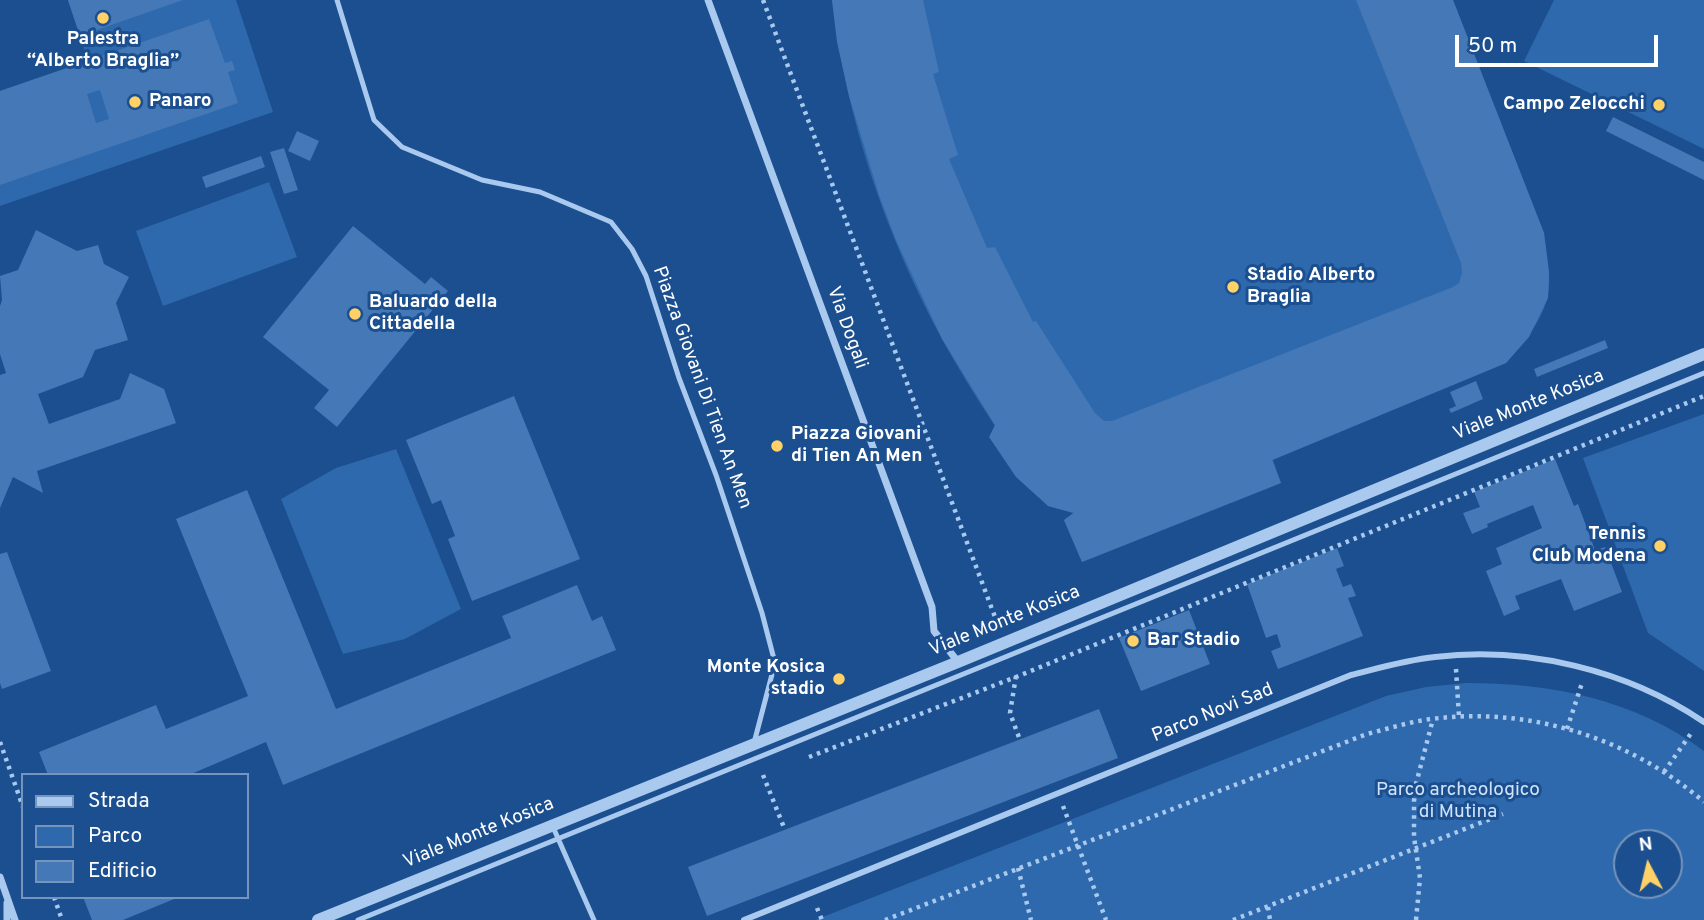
<!DOCTYPE html>
<meta charset="utf-8">
<style>
body{margin:0}
#map{position:relative;width:1704px;height:920px;overflow:hidden;background:#1b4f8f;font-family:Overpass,sans-serif}
canvas{display:block}
.legend{position:absolute;left:21px;top:773px;width:228px;height:126px;box-sizing:border-box;background:#1b4f8f;border:2px solid #7695bc;margin:0;padding:9px 12px;list-style:none;font-size:21px;color:#fff}
.legend li{display:flex;align-items:center;gap:14px;height:35px}
.legend b{width:35px;border:2px solid #7695bc}
.north{position:absolute;left:1613px;top:829px;width:70px;height:70px;box-sizing:border-box;background:#1b4f8f;border:2px solid #7695bc;border-radius:50%;rotate:353deg;font-size:19px;font-weight:700;line-height:28px;text-align:center;color:#fff}
.north::after{content:'';display:block;margin:auto;width:24px;height:32px;background:#ffd166;clip-path:polygon(50% 0,100% 100%,50% 72%,0 100%)}
.scale{position:absolute;left:1455px;top:35px;width:203px;height:32px;box-sizing:border-box;border:4px solid #fff;border-top:0;padding-left:9px;font-size:21px;line-height:24px;white-space:nowrap;color:#fff;-webkit-text-stroke:5px #1b4f8f;paint-order:stroke}
</style>
<div id="map">
<canvas width="1704" height="920"></canvas>
<ul class="legend">
<li><b style="height:9px;background:#a9c9ee"></b>Strada</li>
<li><b style="height:19px;background:#2e69ad"></b>Parco</li>
<li><b style="height:19px;background:#4478b7"></b>Edificio</li>
</ul>
<div class="north">N</div>
<div class="scale">50 m</div>
</div>
<script>
const c = document.querySelector('canvas').getContext('2d');
c.lineJoin = 'round';
function fill(path, color) { c.fillStyle = color; c.fill(path, 'evenodd'); }
function trace(path, color, width, dash) { c.strokeStyle = color; c.lineWidth = width; c.lineCap = dash ? 'butt' : 'round'; c.setLineDash(dash || []); c.stroke(path); }
function drawText(font, color, halo, rows, align = 'center') {
  c.font = font + ' Overpass,sans-serif'; c.lineWidth = 6; c.setLineDash([]); c.textBaseline = 'middle'; c.strokeStyle = halo; c.fillStyle = color; for (const [text, x, y, turn = 0] of rows) {
    c.save(); c.translate(x, y); c.rotate((+turn || 0) * Math.PI / 180); c.textAlign = isNaN(turn) ? turn : align; if (halo) c.strokeText(text, 0, 0); c.fillText(text, 0, 0); c.restore();
  }
}
fill(new Path2D(`
 M68 0H236L273 112 0 206V91L88 61Z
 M832 0H1453L1544 233C1546 253 1553 280 1547 299 1540 324 1523 344 1506 363L1273 460 1281 483 1082 562 1064 520 1073 513 1048 506C1012 451 973 396 942 339 885 235 846 117 832 0Z
 M1554 0H1704V149L1524 61Z
 M269 182 297 257 163 306 136 231Z
 M1704 414V671L1648 633 1583 458Z
 M396 449 461 609 405 639 343 654 281 499 336 468Z
 M1466 683C1550 683 1635 699 1704 751V920H815L1386 696 1426 687ZM1669 843V885H1627V843Z`), '#2e69ad');
fill(new Path2D(`
 M68 0H183L80 36Z
 M832 0H923L939 72 933 74 958 155 949 159 987 248 995 247 1033 322 1036 321 1095 413 1104 421H1112L1453 287 1459 283 1462 273 1461 263 1356 0H1453L1544 233 1549 273 1548 298 1529 337 1506 363 1272 460 1281 483 1082 562 1064 520 1074 513 1048 506 1016 477 989 437 995 425 942 339 896 240 879 195 849 96 837 42Z
 M209 19 225 63 232 61 235 70 228 72 238 103 0 185V91ZM100 90 109 119 96 123 87 94Z
 M1613 117 1704 162V180L1606 131Z
 M297 131 319 141 310 161 288 151Z
 M284 148 298 190 284 194 270 152Z
 M261 156 265 167 206 188 202 177Z
 M353 226 425 284 431 277 448 291 337 427 314 408 329 390 263 337Z
 M36 230 77 251 98 245 104 264 129 277 116 303 128 340 95 350 83 377 38 394 49 424 120 399 130 373 164 389 176 423 37 471 43 493 13 477 0 508V375L6 373 0 354V306L2 300 0 276 18 270Z
 M1605 340 1608 348 1537 377 1534 369Z
 M1476 381 1483 399 1451 413 1449 409 1456 406 1450 392Z
 M514 396 580 559 472 601 448 539 455 536 441 500 432 504 406 440Z
 M1555 459 1574 506 1578 504 1595 550 1605 547 1622 592 1574 611 1561 579 1515 596 1520 609 1504 616 1486 571 1502 564 1496 548 1542 528 1533 505 1487 524 1488 527 1472 534 1463 513 1480 507 1474 492Z
 M247 490 336 709 511 638 502 616 577 585 592 621 602 616 616 650 283 785 266 742 189 775H48L39 752 156 705 166 729 248 696 176 519Z
 M1337 548 1344 566 1336 569 1343 587 1351 584 1356 596 1348 598 1363 636 1278 669 1271 651 1281 647 1277 634 1266 638 1247 584Z
 M7 552 51 671 2 689 0 683V554Z
 M1189 610 1210 664 1141 691 1119 638Z
 M1099 709 1118 758 707 916 688 867Z
 M83 897H179L123 920H92Z`), '#4478b7');
trace(new Path2D(`
 M763 0 998 625
 M1456 669 1459 717
 M1016 676 1010 713 1020 740
 M1567 729 1582 683
 M0 742 23 807
 M809 757 1016 677 1704 396
 M1664 772 1692 732
 M763 775 785 830
 M1063 806 1106 920
 M1018 868 1031 920
 M54 897 62 920
 M1268 907 1270 920
 M817 908 822 920
 M885 920 1367 734C1391 728 1415 720 1440 718 1535 708 1632 740 1704 802
 M1233 920 1503 814
 M1416 920 1420 878 1414 837V801L1416 784 1433 719`), '#a9c9ee', 4.5, [3.5, 5]);
trace(new Path2D(`
 M337 0 374 120 402 147 482 180 540 192 611 222 632 249 646 276 679 378 716 475 762 613 775 663 754 743
 M553 827 594 920
 M358 920 1704 373`), '#a9c9ee', 5);
trace(new Path2D(`
 M744 920 1351 675C1379 668 1406 660 1435 657 1527 646 1627 670 1704 722`), '#a9c9ee', 6);
trace(new Path2D(`
 M708 0 932 607 934 631 958 662
 M0 877 15 920
 M7 903V920`), '#a9c9ee', 7);
trace(new Path2D(`
 M318 920 958 662 1704 354`), '#a9c9ee', 12);
for (const [x, y, r, color] of [
 [103,18,7,"#ffd166"],
 [135,102,7,"#ffd166"],
 [1659,105,7,"#ffd166"],
 [1233,287,7,"#ffd166"],
 [355,314,7,"#ffd166"],
 [777,446,7,"#ffd166"],
 [1660,546,7,"#ffd166"],
 [1133,641,7,"#ffd166"],
 [839,679,7,"#ffd166"]
]) { const dot = new Path2D(); dot.arc(x, y, r, 0, 2 * Math.PI); c.fillStyle = color; c.fill(dot); trace(dot, '#1b4f8f', 2.5); }
drawText('bold 19px', '#fff', '#1b4f8f', [
 ["Palestra",103,40,"center"],
 ["“Alberto Braglia”",103,62,"center"],
 ["Panaro",149,102],
 ["Campo Zelocchi",1645,105,"right"],
 ["Stadio Alberto",1247,276],
 ["Braglia",1247,298],
 ["Baluardo della",369,303],
 ["Cittadella",369,325],
 ["Piazza Giovani",791,435],
 ["di Tien An Men",791,457],
 ["Tennis",1646,535,"right"],
 ["Club Modena",1646,557,"right"],
 ["Bar Stadio",1147,641],
 ["Monte Kosica",825,668,"right"],
 ["stadio",825,690,"right"]
], 'left');
drawText('19px', '#fff', '#1b4f8f', [
 ["Via Dogali",846,328,70],
 ["Piazza Giovani Di Tien An Men",701,388,70],
 ["Viale Monte Kosica",1529,406,-22],
 ["Viale Monte Kosica",1005,622,-22],
 ["Parco Novi Sad",1213,714,-22],
 ["Viale Monte Kosica",479,834,-22]
]);
drawText('19px', '#cfe3fa', '#1b4f8f', [
 ["Parco archeologico",1458,791],
 ["di Mutina",1458,813]
]);
</script>
